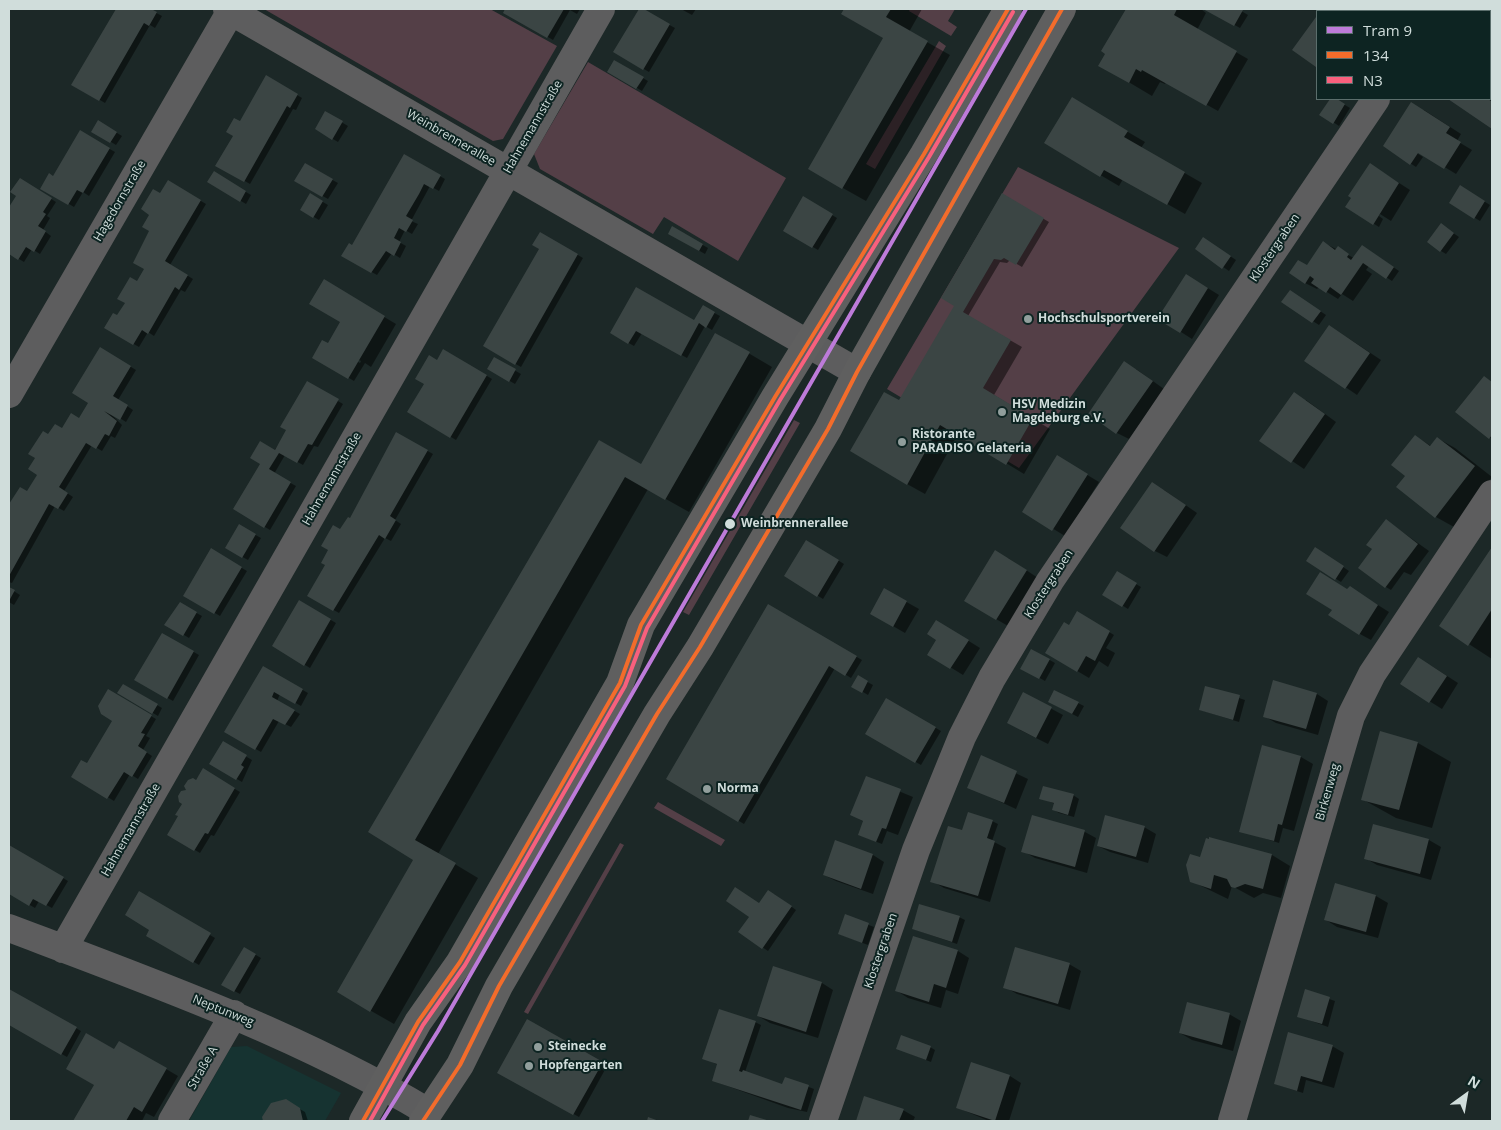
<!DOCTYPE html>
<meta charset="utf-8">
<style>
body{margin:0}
#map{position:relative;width:1501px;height:1130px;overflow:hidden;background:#1c2827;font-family:"Open Sans",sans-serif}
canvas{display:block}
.frame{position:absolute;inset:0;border:10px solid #d0dddb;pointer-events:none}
.legend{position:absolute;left:1316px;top:10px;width:175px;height:90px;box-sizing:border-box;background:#0d2422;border:1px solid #5b6e6c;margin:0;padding:6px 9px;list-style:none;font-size:15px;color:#d0dddb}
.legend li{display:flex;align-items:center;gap:10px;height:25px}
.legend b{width:25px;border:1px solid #5b6e6c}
.north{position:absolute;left:1441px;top:1070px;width:50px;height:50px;-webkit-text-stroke:4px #0d2422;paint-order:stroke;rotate:32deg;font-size:14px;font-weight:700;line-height:20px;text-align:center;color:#d0dddb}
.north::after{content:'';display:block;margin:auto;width:18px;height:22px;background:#d0dddb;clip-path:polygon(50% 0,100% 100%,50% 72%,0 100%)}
</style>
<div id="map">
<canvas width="1501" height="1130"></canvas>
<div class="frame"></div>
<ul class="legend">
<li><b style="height:6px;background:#bd7bd9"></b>Tram 9</li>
<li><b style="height:6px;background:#f36c2b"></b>134</li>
<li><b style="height:6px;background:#f8607d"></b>N3</li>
</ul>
<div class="north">N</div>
</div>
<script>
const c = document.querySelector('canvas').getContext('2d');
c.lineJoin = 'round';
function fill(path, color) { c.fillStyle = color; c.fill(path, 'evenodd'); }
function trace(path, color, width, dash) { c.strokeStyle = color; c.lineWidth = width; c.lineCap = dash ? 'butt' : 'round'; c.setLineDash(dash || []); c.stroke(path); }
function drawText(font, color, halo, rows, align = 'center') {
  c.font = font + ' "Open Sans",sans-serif'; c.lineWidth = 4; c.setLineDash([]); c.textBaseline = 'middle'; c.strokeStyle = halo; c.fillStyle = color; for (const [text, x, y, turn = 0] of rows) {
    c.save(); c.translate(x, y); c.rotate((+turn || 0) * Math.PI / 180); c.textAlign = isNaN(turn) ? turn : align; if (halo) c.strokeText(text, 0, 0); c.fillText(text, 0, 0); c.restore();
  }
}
fill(new Path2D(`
 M247 1046 341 1093 325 1121H189L231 1047Z`), '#163331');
fill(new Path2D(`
 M264 9H490L557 46 503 139 493 141Z
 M910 9H955L948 21 957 27 951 36 909 11Z
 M939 41 946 46 875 169 866 164Z
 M588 62 786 178 738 261 664 217 653 234 540 169 534 154Z
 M1018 167 1179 248 1019 468 887 389Z
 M794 420 800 423 689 615 683 612Z
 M658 802 725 840 721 846 654 808Z
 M620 843 624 845 528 1014 524 1012Z`), '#543f47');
fill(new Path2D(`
 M117 9H149L162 16 155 28 150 25 105 103 73 84Z
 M507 9H580L577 14 570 10 553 40 505 12Z
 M640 9 675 28 649 72 615 52Z
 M681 9H696L692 15Z
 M845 9H922L909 32 950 55 866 201 809 169 885 37 843 13Z
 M1127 9H1201L1206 13 1197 30 1248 59 1218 111 1166 82 1165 84 1160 82 1152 96 1100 65 1107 53 1103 51Z
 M1206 9H1238L1248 15 1240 28Z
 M1476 9H1492V36L1490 34V11H1475Z
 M1316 18 1317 19V66L1294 50Z
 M615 62 648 81 642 91 609 71Z
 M267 77 302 98 296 110 293 109 250 184 217 165Z
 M1072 99 1145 142 1141 148 1202 183 1185 214 1123 179 1119 186 1046 143Z
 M1331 99H1335L1350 108 1339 126 1321 114Z
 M1450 99H1487L1492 101V127Z
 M1424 110 1461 134 1457 141 1472 150 1456 174 1417 150 1415 152 1423 157 1416 167 1384 146Z
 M326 113 348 126 338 142 316 129Z
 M99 122 122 136 116 145 93 131Z
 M80 132 115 152 89 196 83 192 74 207 42 188 53 177Z
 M405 156 445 179 439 191 430 186 411 221 418 224 412 234 405 230 399 242 406 246 400 258 392 253 377 275 343 256 352 247Z
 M305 165 338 183 328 199 296 181Z
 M1382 172 1410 190 1391 221 1380 214 1379 216 1383 219 1379 227 1347 207Z
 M214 173 251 195 246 204 209 182Z
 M20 179 56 202 47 216 50 218 43 230 51 236 40 254 32 249 24 262 9 253V209L18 195Z
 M169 182 206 204 170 265 193 279 185 292 181 290 154 336 148 332 139 347 106 328 118 317 146 269 151 231 161 195Z
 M1461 187 1490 205 1480 221 1451 203Z
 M311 195 328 205 319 220 302 210Z
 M1003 195 1049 222 1022 267 1010 260 1007 263 1000 262 968 316 1022 347 994 395 1050 429 1024 474 958 434 925 494 907 484 900 402 955 306Z
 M803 198 837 218 818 250 784 230Z
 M673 228 708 248 705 254 670 234Z
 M1446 228 1459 237 1446 254 1441 251Z
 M540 233 583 258 521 367 484 346 540 249Z
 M1209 242 1236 260 1229 271 1197 249Z
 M1324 243 1354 258 1367 249 1399 271 1392 281 1369 266 1366 270 1372 274 1353 301 1342 294 1338 299 1319 287 1317 289 1305 283 1307 266Z
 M324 281 396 324 371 367 365 363 354 381 313 357 323 342 360 363 361 361 330 343 342 321Z
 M1198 282 1219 295 1192 339 1181 332Z
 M1296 295 1326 315 1319 325 1283 302Z
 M703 307 720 316 712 330 705 326 687 358 642 333 634 346 611 333 695 322Z
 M1330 326 1381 360 1357 395 1306 360Z
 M716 334 772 367 689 512 648 489 438 854 478 878 394 1024 338 992 414 859 370 832 599 442 642 466Z
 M100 348 136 370 118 400 133 410 126 422 107 410 122 425 115 438 111 436 102 451 92 445 64 491 73 497 64 511 55 506 12 583 9 582V506L11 502 28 492 38 474 49 436 79 419 90 402Z
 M444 350 492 379 456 440 409 412Z
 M495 359 521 374 515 384 489 369Z
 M1136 369 1164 389 1129 439 1117 433Z
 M1484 377 1492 382V439L1457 412Z
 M307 383 343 404 318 447 314 446 303 465 285 455 274 474 296 486 270 530 235 509 288 430Z
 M1306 400 1336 422 1304 469 1261 440Z
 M397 434 433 454 395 520 401 524 391 541 385 538 339 613 309 596 327 564 330 550 350 519Z
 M1415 436 1431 446 1437 438 1455 448 1492 477 1454 527 1436 517 1406 475Z
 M1069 464 1099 482 1065 536 1024 511Z
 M1164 490 1197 513 1167 557 1155 551Z
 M1387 521 1429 551 1411 575 1404 572 1391 590 1386 587 1374 549Z
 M239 526 261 538 248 560 226 548Z
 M807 541 844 564 823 599 786 576Z
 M1492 549V659L1441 626Z
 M211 550 247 571 220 616 184 595Z
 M1321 552 1349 571 1341 582 1308 561Z
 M1008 558 1038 578 1008 626 996 619Z
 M1117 573 1141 587 1128 609 1104 594Z
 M9 588 20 595 14 605 9 602Z
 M885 590 919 609 905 633 872 614Z
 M1348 591 1362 595 1389 612 1371 640 1360 634Z
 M300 602 336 623 310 668 274 646Z
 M180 604 202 616 189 638 166 624Z
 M769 606 862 660 851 678 835 668 744 824 668 779Z
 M1078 613 1114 635 1106 648 1115 653 1108 667 1099 661 1089 678 1047 653 1069 626Z
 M948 628 980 648 963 675 929 654Z
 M162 634 199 655 173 701 136 680Z
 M1032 650 1055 663 1045 681 1022 668Z
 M1430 665 1458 683 1442 709 1402 684Z
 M264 668 308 693 301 706 280 694 277 701 300 714 291 727 279 721 261 752 226 732Z
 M858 677 873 685 868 695 853 686Z
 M124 686 162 708 158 716 119 693Z
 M1206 687 1245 700 1239 722 1200 710Z
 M108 691 156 719 146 736 150 738 143 750 152 756 138 779 130 774 114 801 73 776 87 765 114 720Z
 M1024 694 1063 715 1048 744 1020 730Z
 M1317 694 1328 701 1318 735 1276 723 1264 716Z
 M886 699 941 731 921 765 867 734Z
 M1078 703 1084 706 1078 717 1055 705Z
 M1381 732 1418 743 1451 762 1432 828 1396 818 1362 799Z
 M223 743 252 760 242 782 211 764Z
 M1263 747 1301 757 1313 764 1294 831 1283 828 1279 843 1241 831Z
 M981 757 1028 779 1016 809 968 787Z
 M203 770 240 792 214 836 211 835 200 853 168 834 180 816 188 791Z
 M867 778 913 797 898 835 887 831 882 844 859 835 864 822 852 815Z
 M1073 795 1079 799 1074 817 1059 813 1054 810 1055 804 1041 798Z
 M1033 817 1085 832 1096 838 1087 873 1035 858 1023 851Z
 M992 821 998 824 992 841 1006 848 990 902 944 888 932 881 968 833Z
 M1374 825 1429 840 1441 847 1431 880 1377 865 1365 858Z
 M1144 827 1156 834 1148 863 1110 852 1098 846Z
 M1210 838 1272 855 1290 866 1281 898 1263 893 1254 898 1232 886 1228 899 1191 881Z
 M836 842 873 855 884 862 873 894 836 881 824 875Z
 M9 846 68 881 52 908 39 901 35 908 9 893 12 886 9 883Z
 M1336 885 1376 896 1388 903 1378 938 1337 927 1326 920Z
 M140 893 215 938 199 965 148 935 151 930Z
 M774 894 796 910 768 951 740 932 759 905Z
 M845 916 874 927 868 945 839 934Z
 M959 917 965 920 957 944 913 929Z
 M913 937 958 951 969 958 958 994 946 990 941 1008 908 998 897 991Z
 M244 948 261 958 240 994 223 985Z
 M1069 964 1081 971 1070 1010 1017 994 1005 987Z
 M774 968 822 983 833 990 818 1038 770 1023 758 1016Z
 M9 990 81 1031 67 1057 9 1024Z
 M1306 991 1335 1001 1328 1027 1298 1016Z
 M1229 1014 1241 1021 1233 1051 1192 1040 1180 1033Z
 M527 1021 607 1066 579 1117 498 1072Z
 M755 1022 761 1025 745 1072 783 1085 785 1078 814 1089 807 1112 788 1108 719 1083 718 1065 704 1058Z
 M120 1042 178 1076 154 1117 146 1113 142 1121H75Z
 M1332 1046 1344 1053 1334 1088 1306 1080 1303 1093 1275 1084Z
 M930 1047 935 1050 931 1062 898 1049Z
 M1010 1076 1021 1083 1009 1121H989L958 1108Z
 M865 1098 903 1110 915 1117 913 1121H857Z
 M286 1101 305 1112 308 1121H264L263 1117Z`), '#0007');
fill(new Path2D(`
 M116 9H151L157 12 149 26 144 23 99 101 71 85Z
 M505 9H564L547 38 503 13Z
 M639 9H644L670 24 643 70 613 52Z
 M844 9H891L886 17 928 41 842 189 808 169 883 38 841 14Z
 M1126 9H1177L1174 15 1237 51 1206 106 1142 70 1141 72 1136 69 1129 83 1098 66 1105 54 1101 51Z
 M1203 9H1240L1243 10 1234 26Z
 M1475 9H1492V37L1490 36V11H1473Z
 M1316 17 1317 18 1316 67 1292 50Z
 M614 60 644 77 636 89 607 72Z
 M266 75 298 94 290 108 287 106 244 182 215 166 233 136 226 132 234 118 240 121Z
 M1072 97 1128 131 1124 137 1185 172 1167 205 1104 170 1100 177 1044 143Z
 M1330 99H1337L1345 104 1333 124 1319 115Z
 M1448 99H1488L1491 101 1492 99V129Z
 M1411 102 1450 127 1446 133 1461 142 1444 169 1418 153 1410 165 1383 146Z
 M325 111 343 121 332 140 315 129Z
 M98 120 117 132 110 143 91 132Z
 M80 130 110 148 83 193 77 190 68 205 40 189 49 173 53 176Z
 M404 154 441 175 433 189 424 184 419 194 406 216 413 220 406 232 399 228 394 238 401 242 394 256 386 251 371 273 341 256 349 243 352 245Z
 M305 163 333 179 322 197 294 181Z
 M1370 163 1399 183 1373 225 1345 207 1351 198 1348 196Z
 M214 171 246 191 240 202 207 182Z
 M20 178 52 198 43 212 46 214 38 226 46 231 34 252 26 247 18 260 9 254V207L16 196 10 192Z
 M168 180 201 200 165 261 188 275 179 290 175 287 148 334 142 330 133 345 104 328 113 313 117 315 125 303 117 299 130 277 137 281 144 269 133 263 149 231 142 227 149 215 141 209 153 189 160 193Z
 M1460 185 1485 201 1474 219 1449 203Z
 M310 193 323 201 313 218 300 210Z
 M1002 193 1044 218 1016 265 1004 258 1001 260 994 259 963 312 1011 340 983 388 1033 418 1006 465 940 425 907 485 850 451 884 392 899 400 954 306 941 298Z
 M803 196 833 214 812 248 783 231Z
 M1441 223 1454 233 1440 252 1427 242Z
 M672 226 703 244 699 251 668 234Z
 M540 232 578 254 515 365 483 346 539 249 532 245Z
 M1203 237 1231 256 1222 269 1195 249Z
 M1323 241 1335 250 1338 246 1349 254 1347 257 1351 260 1362 245 1394 267 1386 279 1363 263 1341 295 1330 287 1326 293 1311 283 1314 279 1310 276 1305 284 1289 273 1298 260 1307 265Z
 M1186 274 1208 288 1180 333 1157 319Z
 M324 279 385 316 348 379 312 358 322 340 328 343 340 322 309 304Z
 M636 287 694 320 703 305 715 312 706 328 699 323 681 356 636 331 628 344 610 333Z
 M1290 290 1321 311 1312 323 1281 302Z
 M1329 325 1370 353 1345 389 1304 361Z
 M715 333 750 352 665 500 625 477 415 840 456 863 370 1012 337 992 413 860 368 832 599 440 641 464Z
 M100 347 131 366 113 396 128 405 120 420 104 411 117 421 109 436 105 434 96 449 86 443 59 487 68 493 58 509 49 504 9 576V504L20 487 27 491 37 475 28 469 35 458 28 454 43 431 48 434 55 424 62 428 71 413 79 418 88 403 72 393Z
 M443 349 487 375 450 438 407 412 424 384 415 379 429 355 437 360Z
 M494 357 516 369 509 382 487 369Z
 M1124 361 1153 381 1116 434 1088 414Z
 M1484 376 1492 382V435L1489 439 1455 412Z
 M307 381 339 399 312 445 308 444 297 463 279 453 269 469 291 482 264 528 233 509 260 464 250 458 260 441 275 450 286 430 280 427Z
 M1294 392 1325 414 1291 463 1259 441Z
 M396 432 428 450 390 516 396 520 385 539 379 535 333 611 307 596 325 565 321 563 328 550 321 546 333 525 340 529 348 517 350 518Z
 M1415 435 1430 446 1437 437 1475 466 1435 518 1396 487 1405 476 1391 465Z
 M1057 455 1088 474 1052 531 1022 512Z
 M1152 482 1186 505 1154 552 1120 528Z
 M1386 519 1418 544 1385 588 1358 568 1372 549 1366 545Z
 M239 524 256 534 242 558 225 548Z
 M806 540 839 560 817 597 784 576Z
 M1315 547 1344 566 1335 580 1306 561Z
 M1492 547V609L1468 646 1439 626Z
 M211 548 242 567 214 614 183 596Z
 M995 550 1027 570 996 620 964 601Z
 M1117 571 1137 583 1122 607 1102 595Z
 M1320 572 1347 589 1350 586 1378 605 1359 635 1328 615 1332 610 1306 594Z
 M9 587 15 590 9 601Z
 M884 588 907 601 893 627 870 614Z
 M299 600 331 619 304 666 272 646Z
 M180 602 197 612 183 636 164 625Z
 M768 604 857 656 845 676 829 666 738 822 666 779Z
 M1077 611 1110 631 1095 661 1086 656 1077 672 1045 653 1064 622 1069 625Z
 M936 620 969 640 950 669 927 655 936 640 927 634Z
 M162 633 194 651 167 699 134 680Z
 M1031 649 1050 659 1039 679 1020 669Z
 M1418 657 1447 676 1429 703 1400 684Z
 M263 666 303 689 295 704 274 692 272 697 295 710 285 725 273 719 255 750 224 732Z
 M858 675 868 681 862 693 851 687Z
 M1273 680 1317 693 1306 729 1263 717Z
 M123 684 158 704 152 714 117 693Z
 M1205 686 1240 695 1233 720 1199 710Z
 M108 689 152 715 141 733 145 734 138 746 147 752 132 777 124 772 107 799 71 777 81 760 87 763 112 721 101 714 98 706Z
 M1054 690 1079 702 1072 714 1048 702Z
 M1023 692 1052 707 1036 738 1007 723Z
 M886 698 936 727 915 763 865 734Z
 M1380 731 1418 742 1399 810 1361 800Z
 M223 741 247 755 241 765 244 767 236 780 209 764Z
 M1262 745 1301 756 1282 825 1278 824 1274 841 1239 832Z
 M981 755 1017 771 1004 803 967 788Z
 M203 768 235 788 208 834 205 833 194 851 167 835 178 816 175 815 182 804 179 802 178 796 181 791 186 790 184 786 188 780 193 778 196 780Z
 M866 776 901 789 886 829 882 828 876 842 858 835 863 821 850 815Z
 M1043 786 1074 794 1068 815 1052 810 1054 803 1039 799Z
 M968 812 993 820 987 838 995 841 978 896 930 882 948 826 962 830Z
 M1032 815 1085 830 1075 867 1021 852Z
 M1105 815 1145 826 1136 857 1097 846Z
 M1373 824 1429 839 1420 874 1364 859Z
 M1209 837 1272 854 1263 889 1245 884 1235 888 1231 887 1227 879 1214 875 1211 889 1190 882 1186 865 1190 854 1200 857 1206 838 1209 839Z
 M835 840 873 854 861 889 823 875Z
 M9 845 64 877 46 906 33 899 29 906 9 894Z
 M1335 883 1376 895 1366 932 1324 920Z
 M735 887 759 903 768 890 792 906 762 949 738 932 749 917 726 901Z
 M139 891 211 933 193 963 146 936 149 930 125 915Z
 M919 904 960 916 952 942 912 929Z
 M845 914 869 923 862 943 838 934Z
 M913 936 958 950 946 988 934 984 929 1002 895 991Z
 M244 947 256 954 234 992 221 985Z
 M1015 947 1070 963 1058 1004 1003 988Z
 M773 966 822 982 806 1032 757 1016Z
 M9 989 77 1027 61 1055 9 1025Z
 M1305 989 1330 997 1322 1024 1297 1017Z
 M1187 1002 1230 1013 1222 1045 1179 1033Z
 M719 1009 756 1021 739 1071 742 1072 743 1070 782 1084 785 1077 809 1085 801 1110 712 1081 717 1064 702 1059Z
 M527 1019 603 1062 573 1115 497 1073Z
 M1288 1032 1333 1045 1322 1082 1301 1076 1297 1091 1274 1084Z
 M86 1033 114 1049 119 1041 167 1068 142 1112 134 1107 126 1121H73L94 1085 66 1069Z
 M901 1035 931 1046 926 1060 896 1049Z
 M971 1062 1010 1075 995 1121 956 1108Z
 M864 1096 904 1109 899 1121H856Z
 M286 1099 300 1108 303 1121H263L262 1117 271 1103Z
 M750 1115 770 1121H748Z
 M648 1117 659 1121H647Z`), '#3b4544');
trace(new Path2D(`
 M227 9 857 372
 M1435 11 1437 9
 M9 394 232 9
 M9 928C152 982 297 1034 428 1112
 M63 949 601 9
 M172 1121 234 1014
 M823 1121 916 850 962 737 992 678 1050 581 1376 99
 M1232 1121 1351 716 1372 674 1492 494`), '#5d5d5e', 28);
trace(new Path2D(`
 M363 1121 418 1022 460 962 620 683 641 625 775 397 924 154 1008 9
 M423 1121 460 1065 499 986 657 714 700 647 828 429 857 372 1062 9`), '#5f5f5f', 28);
trace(new Path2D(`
 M363 1121 418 1022 460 962 620 683 641 625 775 397 924 154 1008 9
 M423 1121 460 1065 499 986 657 714 700 647 828 429 857 372 1062 9`), '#f36c2b', 4);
trace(new Path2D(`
 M370 1121 423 1025 465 965 625 686 647 628 780 400 929 157 1013 12`), '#f8607d', 4);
trace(new Path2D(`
 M382 1121 438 1031 1026 9`), '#bd7bd9', 4);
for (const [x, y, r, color] of [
 [1028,319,5,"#919e9c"],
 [1002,412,5,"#919e9c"],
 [902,442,5,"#919e9c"],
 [730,524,6,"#d0dddb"],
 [707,789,5,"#919e9c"],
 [538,1047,5,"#919e9c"],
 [529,1066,5,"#919e9c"]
]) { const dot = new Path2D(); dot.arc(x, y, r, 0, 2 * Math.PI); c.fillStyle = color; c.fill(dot); trace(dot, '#0d2422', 2); }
drawText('12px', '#d0dddb', '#0d2422', [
 ["Hahnemannstraße",533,127,-60],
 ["Weinbrennerallee",451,138,30],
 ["Hagedornstraße",120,201,-60],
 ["Klostergraben",1275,248,-56],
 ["Hahnemannstraße",332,479,-60],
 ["Klostergraben",1049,584,-57],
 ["Birkenweg",1328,792,-74],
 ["Hahnemannstraße",131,830,-60],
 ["Klostergraben",881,951,-71],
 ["Neptunweg",223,1011,22],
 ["Straße A",203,1068,-60]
]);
drawText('bold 12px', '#d0dddb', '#0d2422', [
 ["Hochschulsportverein",1038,319],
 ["HSV Medizin",1012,405],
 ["Magdeburg e.V.",1012,419],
 ["Ristorante",912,435],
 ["PARADISO Gelateria",912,449],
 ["Norma",717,789],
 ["Steinecke",548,1047],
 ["Hopfengarten",539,1066]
], 'left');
drawText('bold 12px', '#d0dddb', '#0d2422', [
 ["Weinbrennerallee",741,524]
], 'left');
</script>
